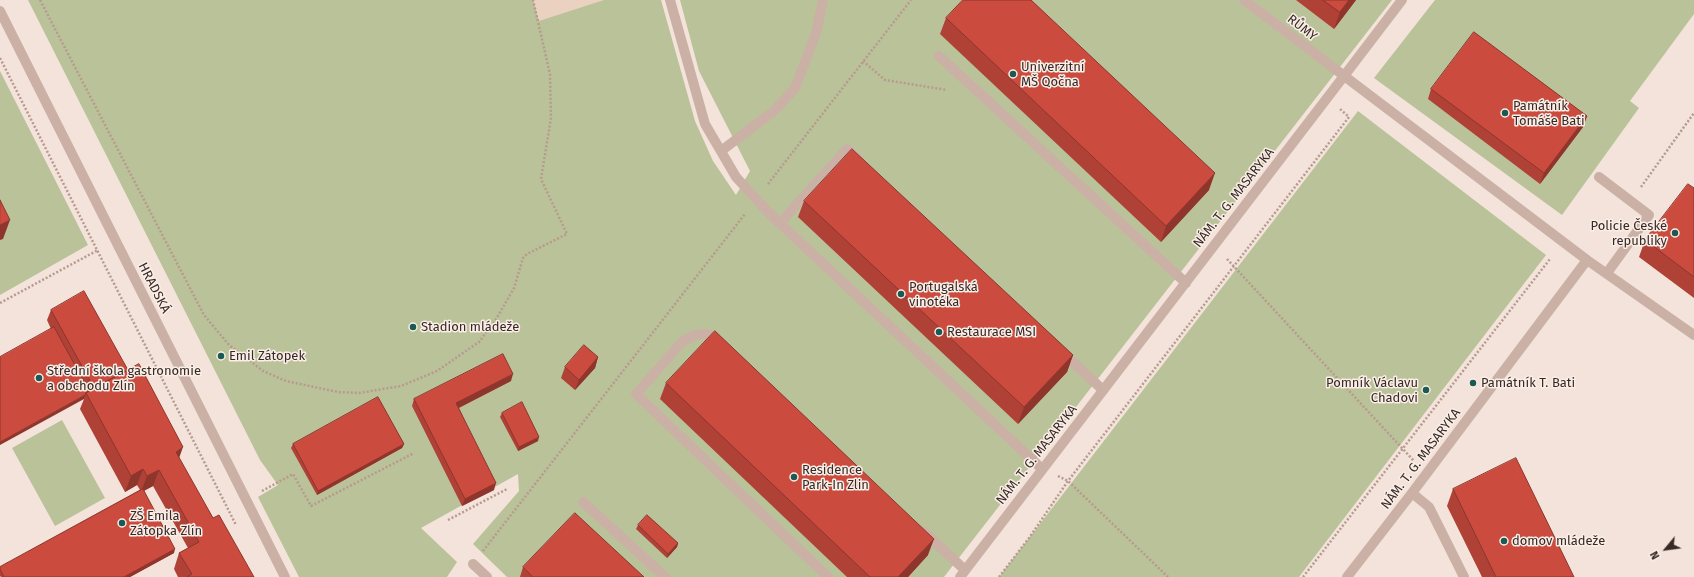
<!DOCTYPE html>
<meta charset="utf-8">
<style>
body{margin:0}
#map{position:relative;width:1694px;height:577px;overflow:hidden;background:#f3e3da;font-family:"Fira Sans",sans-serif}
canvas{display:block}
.north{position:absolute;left:1646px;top:529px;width:40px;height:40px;-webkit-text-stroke:3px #faeee6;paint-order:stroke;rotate:241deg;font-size:11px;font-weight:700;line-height:16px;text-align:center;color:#362927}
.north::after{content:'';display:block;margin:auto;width:14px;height:18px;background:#362927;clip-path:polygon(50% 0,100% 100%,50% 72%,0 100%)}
</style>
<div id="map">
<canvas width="1694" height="577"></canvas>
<div class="north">N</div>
</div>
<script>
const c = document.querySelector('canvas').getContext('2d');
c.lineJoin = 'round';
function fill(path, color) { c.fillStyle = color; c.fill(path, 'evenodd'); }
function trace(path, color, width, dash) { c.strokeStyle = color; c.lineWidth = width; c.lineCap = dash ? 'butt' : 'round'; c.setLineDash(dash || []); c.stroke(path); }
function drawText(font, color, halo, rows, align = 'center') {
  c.font = font + ' "Fira Sans",sans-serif'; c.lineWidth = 3; c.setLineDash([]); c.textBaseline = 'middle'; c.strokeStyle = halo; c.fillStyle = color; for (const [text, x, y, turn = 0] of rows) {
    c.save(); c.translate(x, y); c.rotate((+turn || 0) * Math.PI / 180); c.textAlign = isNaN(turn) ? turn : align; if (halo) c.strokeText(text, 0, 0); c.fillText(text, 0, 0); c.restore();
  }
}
fill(new Path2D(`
 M28 0H661L695 121 713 161 736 195 750 171 699 71 680 0H1392L944 577H507L473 544 519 491 518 474 421 528 457 562 447 577H299L258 497 278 485 260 460Z
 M1435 0H1694V14L1630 101 1639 108 1562 215 1374 78Z
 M0 71 88 245 0 295Z
 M1358 111 1546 255 1299 577H999Z
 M62 420 105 498 55 526 12 448Z`), '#bac299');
fill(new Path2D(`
 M533 0H604L539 21Z`), '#ebd2c0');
trace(new Path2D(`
 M40 0 204 315 229 345 263 371 286 381 338 392 359 393 401 386 437 371 479 342 495 321 514 288 523 258 527 254 567 234 541 179 551 118 550 74 533 0
 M0 58 236 525
 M863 61 885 80 947 90
 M768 184 911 0
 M1641 187 1694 113
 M1227 259 1414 461
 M0 303 98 250
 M1058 476 1068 481 1168 577
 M262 491 293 474 311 506 414 453
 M448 520 507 489
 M483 551 745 214
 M999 577 1029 538 1068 481 1349 117 1340 109
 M1303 577 1550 259`), '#b79a8f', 2.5, [2, 2]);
trace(new Path2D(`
 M670 0 705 124 736 177 756 199
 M1344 76 1402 0
 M721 151 774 111 795 88 816 33 823 0
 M1599 177 1649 215 1607 273
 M780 223 847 149 860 161
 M721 346 708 334 695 335 683 341 636 394 828 577
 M1062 352 1103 390
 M583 502 665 577
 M924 532 965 570`), '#cbb1a5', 10);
trace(new Path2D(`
 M1244 0 1587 260 1694 335
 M0 11 285 577
 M939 56 1186 283
 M756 199 770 214 1042 469
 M1412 493 1429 507 1464 577
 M473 564 487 577
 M960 577 1344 76
 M1347 577 1412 493 1587 260`), '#cbb1a5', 10);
fill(new Path2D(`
 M1296 0H1356L1334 29Z
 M946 18 1209 190 1161 242 940 34Z
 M1431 89 1587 116 1583 127 1540 184 1428 99Z
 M1694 188V298L1639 257 1645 240Z
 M804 201 1073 355 1067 372 1018 424 798 217Z
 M51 310 128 370 213 518 254 577H178L174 569 179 553 188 548 153 486 144 491 174 553 130 577H1L0 576V567L140 490 137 485 125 492 80 409 84 399 51 329 47 320Z
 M598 357 595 368 575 390 561 378 565 367Z
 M511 381 459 408 494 490 462 506 412 406 414 399Z
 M666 383 928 555 908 577H847L660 399Z
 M502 413 538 441 518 451 500 417Z
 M293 444H404L402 448 317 495 291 448Z
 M1453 489 1574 577H1482L1447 506Z
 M638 525 678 543 677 547 667 558 636 529Z
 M523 567 644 577H520Z`), '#af4136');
fill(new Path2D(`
 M1349 0H1356L1334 29 1340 12Z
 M1587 116 1583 127 1540 184 1544 173Z
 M1215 173 1209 190 1161 242 1166 226Z
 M10 220 3 239 0 240V225Z
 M1073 355 1067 372 1018 424 1024 407Z
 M598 357 595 368 575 390 579 380Z
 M513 374 511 381 454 410 456 403Z
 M85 395 84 399 0 445V442Z
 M539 437 538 441 518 451 519 447Z
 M404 444 402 448 317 495 318 491Z
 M183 447 177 464 176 452Z
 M143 469 137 485 125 492 131 476Z
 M159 470 153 486 141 492 147 476Z
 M496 483 494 490 462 506 465 499Z
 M934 539 928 555 908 577H898Z
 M678 543 677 547 667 558 668 554Z
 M175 549 174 553 130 577H124Z`), '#8e352c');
const building = new Path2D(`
 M963 0H1031L1215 173 1166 226 946 18Z
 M1323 0H1349L1340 12Z
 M1474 32 1587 116 1544 173 1431 89Z
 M852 149 1073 355 1024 407 804 201Z
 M1688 184 1694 188V277L1645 240Z
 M0 200 10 220 0 225Z
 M84 291 128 370 94 388 51 310Z
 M54 327 89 391 86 393 85 395 0 442V357Z
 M715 331 934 539 898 577H870L666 383Z
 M584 345 598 357 579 380 565 367Z
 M503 354 513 374 456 403 496 483 465 499 414 399Z
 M139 364 183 447 176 452 213 518 219 515 254 577H187L192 574 179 553 199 542 159 470 147 476 143 469 131 476 86 393Z
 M378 397 404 444 318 491 293 444Z
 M522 402 539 437 519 447 502 413Z
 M1516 458 1574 577H1496L1453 489Z
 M143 489 175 549 124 577H4L0 569V567Z
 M575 513 644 577H533L523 567Z
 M647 515 678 543 668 554 638 525Z`);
fill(building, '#cb4c3f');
trace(building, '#8e352c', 1);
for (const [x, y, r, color] of [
 [1013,74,4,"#1b5a54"],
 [1505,113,4,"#1b5a54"],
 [1675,233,4,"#1b5a54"],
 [901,294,4,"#1b5a54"],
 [413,327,4,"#1b5a54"],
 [939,332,4,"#1b5a54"],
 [221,356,4,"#1b5a54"],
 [39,378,4,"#1b5a54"],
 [1473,383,4,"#1b5a54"],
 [1426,390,4,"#1b5a54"],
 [794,477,4,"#1b5a54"],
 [122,523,4,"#1b5a54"],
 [1504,541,4,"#1b5a54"]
]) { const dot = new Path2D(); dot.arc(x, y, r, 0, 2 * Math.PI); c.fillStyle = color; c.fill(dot); trace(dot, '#faeee6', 1.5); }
drawText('13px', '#362927', '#faeee6', [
 ["RŮMY",1302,28,38],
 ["NÁM. T. G. MASARYKA",1234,198,-52],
 ["HRADSKÁ",154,288,63],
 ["NÁM. T. G. MASARYKA",1037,455,-52],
 ["NÁM. T. G. MASARYKA",1421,459,-53]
]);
drawText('13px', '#362927', '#faeee6', [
 ["Univerzitní",1021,67],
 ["MŠ Qočna",1021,82],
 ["Památník",1513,106],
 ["Tomáše Bati",1513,121],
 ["Policie České",1667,226,"right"],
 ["republiky",1667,241,"right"],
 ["Portugalská",909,287],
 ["vinotéka",909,302],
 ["Stadion mládeže",421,327],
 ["Restaurace MSI",947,332],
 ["Emil Zátopek",229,356],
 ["Střední škola gastronomie",47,371],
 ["a obchodu Zlín",47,386],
 ["Pomník Václavu",1418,383,"right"],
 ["Chadovi",1418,398,"right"],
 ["Památník T. Bati",1481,383],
 ["Residence",802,470],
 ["Park-In Zlin",802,485],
 ["ZŠ Emila",130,516],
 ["Zátopka Zlín",130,531],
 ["domov mládeže",1512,541]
], 'left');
</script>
